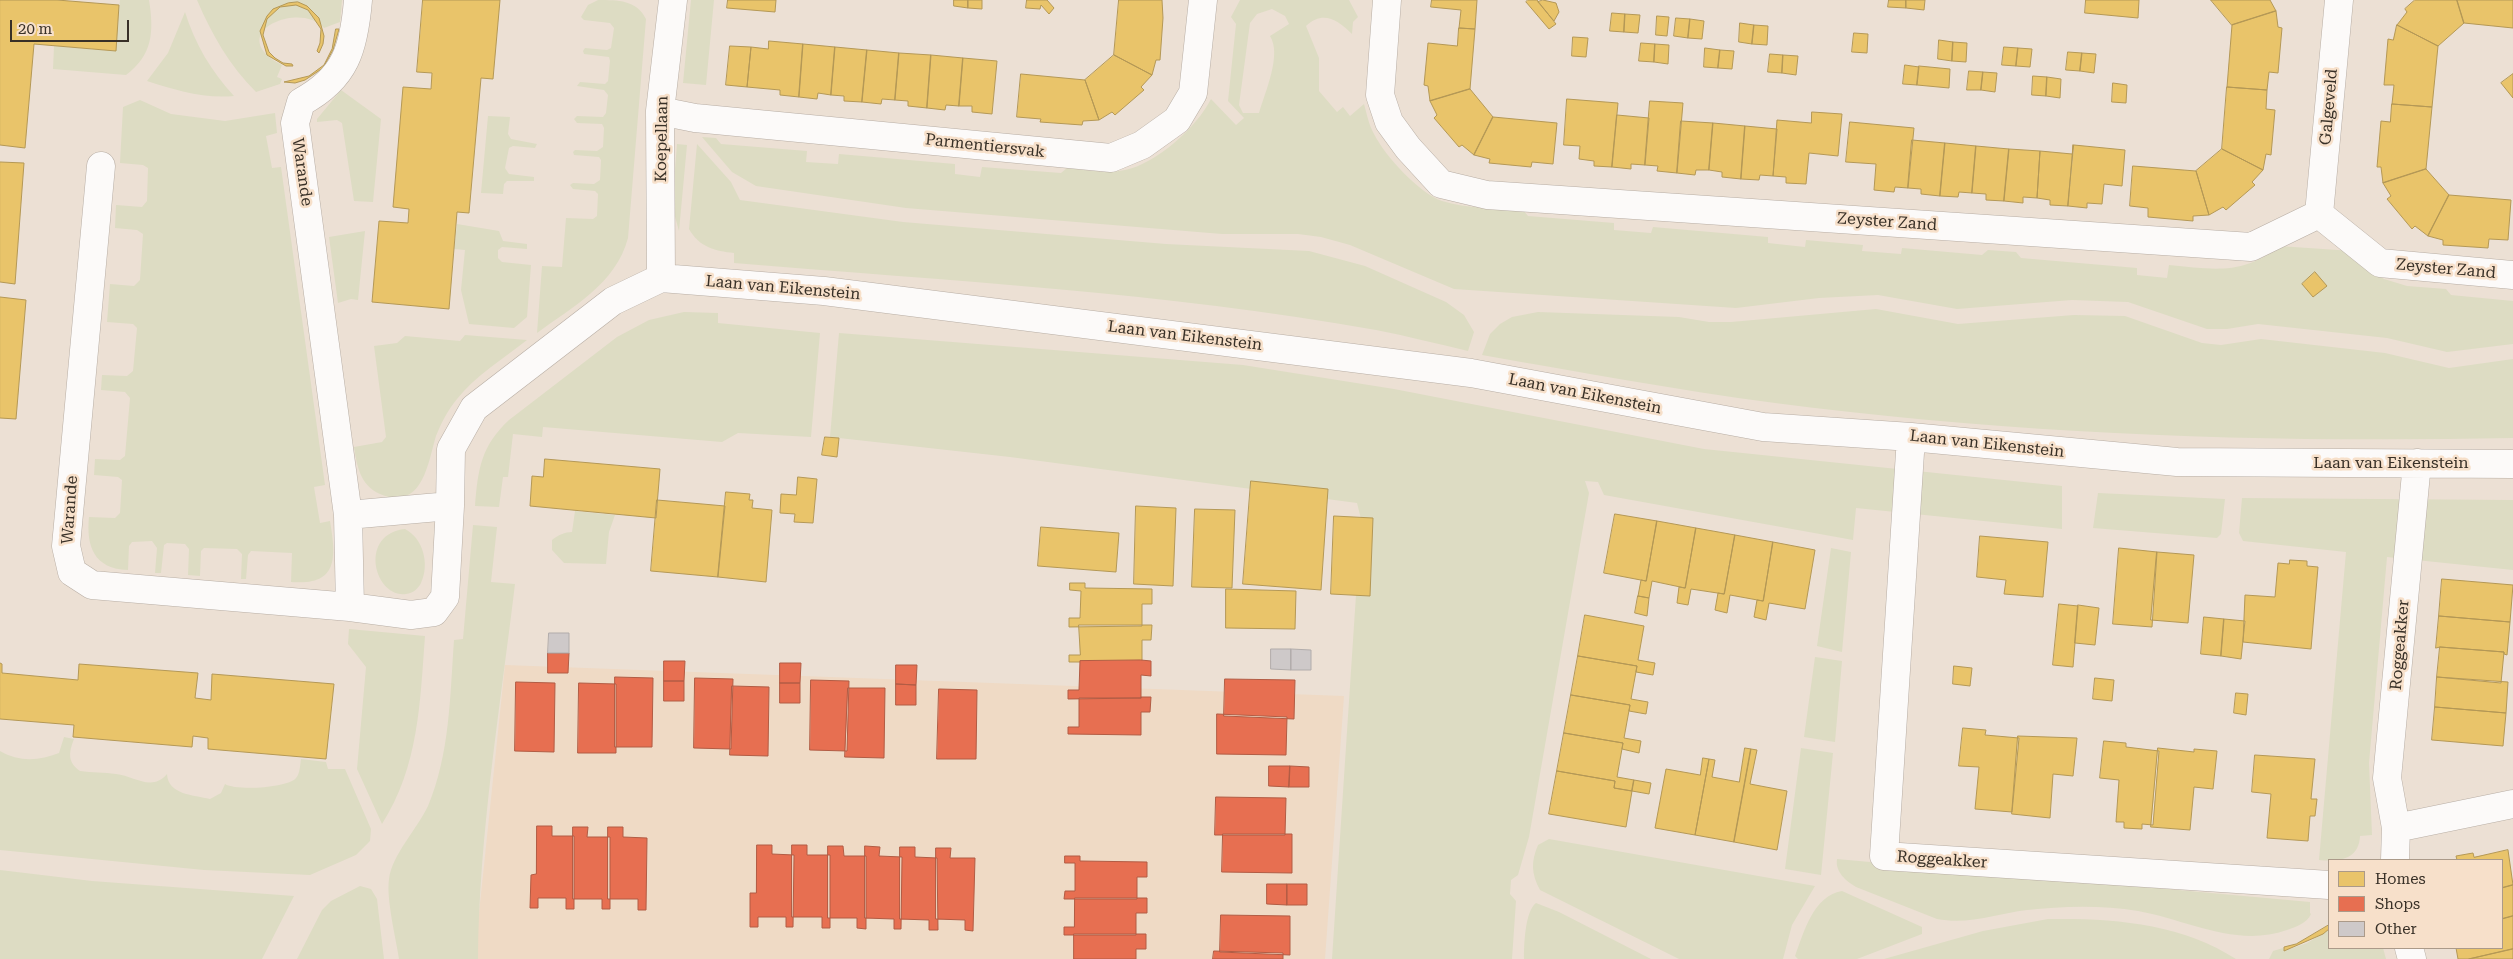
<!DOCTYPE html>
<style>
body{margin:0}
#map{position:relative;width:2513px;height:959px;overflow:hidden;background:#ece0d4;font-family:"Roboto Serif",serif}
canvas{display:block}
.legend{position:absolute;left:2328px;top:859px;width:175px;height:90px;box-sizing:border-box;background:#f7e0ca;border:1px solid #ab9a89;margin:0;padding:6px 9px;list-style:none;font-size:15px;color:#383027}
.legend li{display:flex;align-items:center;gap:10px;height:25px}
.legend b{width:25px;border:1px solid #ab9a89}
.scale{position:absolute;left:10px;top:20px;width:119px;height:22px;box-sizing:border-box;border:2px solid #383027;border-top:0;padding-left:6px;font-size:15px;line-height:18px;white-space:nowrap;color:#383027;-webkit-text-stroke:4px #f7e0ca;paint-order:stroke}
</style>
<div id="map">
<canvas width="2513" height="959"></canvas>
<ul class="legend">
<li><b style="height:14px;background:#e9c46a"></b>Homes</li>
<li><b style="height:14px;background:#e76f51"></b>Shops</li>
<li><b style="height:14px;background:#cec9c9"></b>Other</li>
</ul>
<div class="scale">20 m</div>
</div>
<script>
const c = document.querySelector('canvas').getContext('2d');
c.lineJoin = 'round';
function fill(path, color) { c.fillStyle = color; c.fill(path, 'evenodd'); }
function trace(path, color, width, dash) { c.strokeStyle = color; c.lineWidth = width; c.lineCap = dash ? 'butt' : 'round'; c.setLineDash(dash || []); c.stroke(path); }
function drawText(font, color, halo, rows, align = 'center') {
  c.font = font + ' "Roboto Serif",serif'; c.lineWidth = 5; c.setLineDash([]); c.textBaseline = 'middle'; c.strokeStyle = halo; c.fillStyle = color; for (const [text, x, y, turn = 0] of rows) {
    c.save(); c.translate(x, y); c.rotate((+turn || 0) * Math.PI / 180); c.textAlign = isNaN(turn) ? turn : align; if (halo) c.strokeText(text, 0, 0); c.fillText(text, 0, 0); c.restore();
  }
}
fill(new Path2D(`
 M505 665 1344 696 1325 959H423L479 913Z`), '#efdac5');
fill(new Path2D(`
 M120 0H149C154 31 153 55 126 75L53 69 54 46 115 51Z
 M197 0H342L340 22 324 28C301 0 221 33 282 65L277 77 282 79 280 84 256 92C229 65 212 35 197 0Z
 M598 0C618 0 637 0 646 19L628 238C616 284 572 307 537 333L542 266 562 267 566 218 593 219 597 216 598 194 595 191 573 189 570 185 573 183 594 184 600 180 601 160 599 157 574 155 573 152 575 150 597 151 603 147 604 128 602 124 577 123 574 119 577 116 603 117 606 113 608 95 604 90 577 86 580 82 605 84 608 81 610 61 609 57 584 54 583 51 585 48 607 50 611 48 614 28 610 23 584 20 581 17 588 5Z
 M691 0H714L706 85 683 83Z
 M1240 0H1349L1358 17 1353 22 1352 34C1338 20 1323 10 1306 26L1319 58V91L1337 112 1343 107 1350 116 1364 104C1367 115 1369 125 1374 134 1385 156 1419 193 1442 201 1467 209 1497 208 1523 210L1528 216 1614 223V230L1651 233 1653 227 1768 237V243L1805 247 1806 240 1863 245 1862 251 1901 254 1902 248 1982 255 1988 250 2016 252 2021 258 2137 268V275L2167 278 2169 265C2212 269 2243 276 2279 246L2352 251 2375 273 2384 279 2407 286 2446 289 2451 295 2513 301V344L2447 352 2387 338 2258 324 2227 329H2207L2128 302 2072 300 1957 309 1878 295 1819 298 1736 308 1454 289 1350 245 1321 237 1298 234H1222L906 208 756 186 732 172 702 137 716 138 721 144 807 151 806 162 838 164 839 154 955 164V174L980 177 982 167 1061 173 1067 168C1086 170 1106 174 1125 170 1156 164 1197 127 1211 99L1236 125 1244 118 1228 101 1236 24 1231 17ZM1272 9 1285 16 1289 24 1270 36C1282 55 1265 92 1259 113H1243L1239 105 1250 23 1257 14Z
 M185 12C195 44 211 71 234 96 204 99 175 90 147 81L168 53Z
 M341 90 381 119 373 202 354 201 342 123 337 120 317 122V119Z
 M140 100 171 114 225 121 275 113 277 133 266 136 272 168 281 167 325 485 314 487 320 523 330 521C336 557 339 586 291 582L292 553 251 551 248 555 246 579H241L242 554 237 549 204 548 201 551 200 576 188 575 189 549 185 544 167 543 164 545 161 573H155L157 548 152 541 132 542 129 546 128 570C94 569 86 546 89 517L115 518 120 513 122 480 118 477 94 475 95 459 120 460 125 456 130 398 125 392 101 390 102 375 127 376 133 371 137 328 133 324 107 322 110 284 134 286 140 280 143 234 137 230 115 228 116 205 142 207 147 201 148 168 143 165 120 163 123 107Z
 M488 116 510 117 508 134 511 139 537 144 535 148 513 146 509 148 505 168 509 174 534 177V181H507L504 184 503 194 481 193Z
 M677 144 687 145 679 231 672 206Z
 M697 144 731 182 740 200 903 222 1166 244 1309 251 1365 266 1446 302 1464 315 1474 332 1468 351C1438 344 1407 336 1376 330 1164 292 948 281 734 263V253C715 251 699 247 689 229Z
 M457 224 499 231 503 241 527 244V249L502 247 498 250V258L502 262 531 265 527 317 514 328 469 324 461 290 465 250 454 249Z
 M365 231 358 300 351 299 338 303 329 237Z
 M1876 309 1958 324 2074 315 2125 316 2202 343 2221 345 2261 339 2385 353 2449 368 2513 359V438C2267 443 2019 435 1775 403 1677 390 1579 372 1482 355L1490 334 1500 324 1512 317 1538 312 1679 317 1709 322H1731Z
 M684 312 718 313V323L820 333 811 437 738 433 722 442 543 427 542 437 513 434 508 477H503L499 507 475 506C478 469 481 446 509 420L617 337 649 320Z
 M839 333 1243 365 1394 389 1704 449 2062 486V529L1856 508 1853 540 1604 495 1598 482 1585 481 1589 493 1529 837 1518 875 1511 880 1510 894 1516 901 1512 959H1332L1361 519 1357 503 1010 457 830 437Z
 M465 335 527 340C503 359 475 376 457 399 448 410 441 423 436 436 428 462 423 512 380 494 360 485 357 466 354 447L382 442 386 437 374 346 397 343 405 336 460 341Z
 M2098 493 2225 499 2221 534 2217 538 2093 528Z
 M2242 498 2513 500V570L2387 557 2369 763 2372 835 2360 836C2359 860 2338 862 2319 860L2346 552 2243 541 2239 533Z
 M575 511 615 515 609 532 606 564 564 563 552 550V540C558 535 565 532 572 532Z
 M473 525 497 527 491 582 515 584C500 709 479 834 478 959H399C396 938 386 899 389 879 392 855 417 829 428 806 450 754 450 695 454 640L463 639Z
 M405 529C423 538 430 564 421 583 418 589 413 593 406 594 374 598 358 534 405 529Z
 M1831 548 1851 552 1842 652 1817 646Z
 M349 629 425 636C420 702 419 766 382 824L357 769 366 667 348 644Z
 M1815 657 1842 661 1835 742 1804 737Z
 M64 737 74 739C69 752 67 762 80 771 92 773 104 772 116 774 134 776 152 792 167 774 168 795 194 795 210 799L221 793 225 784C236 791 288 788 296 778 300 774 300 765 301 759L326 762 328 769H345L371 829 370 841 356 855 310 875 204 870 0 850V751C19 762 39 761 59 753Z
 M1801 748 1833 753 1821 875 1785 869Z
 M1549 839 1815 886 1792 925 1783 959H1679L1540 890C1531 873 1531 862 1538 845Z
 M1837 859 2310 902V913L2311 914C2307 923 2296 927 2287 930 2236 948 2188 920 2138 911 2102 905 2063 906 2027 910 1996 914 1969 925 1937 919L1856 887C1846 881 1835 872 1837 859Z
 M0 870 92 881 294 896 262 959H0Z
 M360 886 371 889 377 899 384 959H297L322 910 331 901Z
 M1842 891 1922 927V934L1857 959H1798L1795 956C1804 932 1813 896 1842 891Z
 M1536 903 1559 912 1651 959H1524C1524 945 1525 911 1536 903Z
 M2048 919C2112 918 2181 923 2236 959H1884L1983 931Z
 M2329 930V948H2383L2386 959H2269L2273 951 2283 948 2284 951 2307 943Z`), '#dddcc3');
const homes = new Path2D(`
 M0 0H57L119 5 116 51 34 44 25 148 0 145Z
 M423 0H500L493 79 481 78 469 213 457 212 449 309 372 302 379 221 408 223 409 209 393 207 403 87 431 89 432 73 417 72Z
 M728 0H776L775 12 727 8Z
 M954 0H968V8L954 6Z
 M968 0H982V9L968 8Z
 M1027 0H1047L1054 8 1049 14 1041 5 1040 9 1026 8Z
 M1119 0H1162L1163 18 1160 60H1156L1152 75 1114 55Z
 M1432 0H1477L1475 29 1459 28 1461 10 1431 7Z
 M1528 0H1537L1556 24 1549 29 1526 2Z
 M1543 0 1556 3 1559 12 1554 21 1538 2Z
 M1889 0H1906V8L1888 7Z
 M1906 0H1925L1924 10 1906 8Z
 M2086 0H2139L2138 18 2085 13Z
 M2211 0H2270L2276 11 2232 25Z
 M2415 0H2457L2464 23 2438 46 2397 25 2407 12 2405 9Z
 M2457 0H2513V28L2464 23Z
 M298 2 307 6 319 18 324 36 323 44 319 53 317 51 320 43 321 29 308 10 296 5 280 7 267 19 263 35 269 52 275 58 283 63 292 64 293 66H286L267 55 260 31 267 16 273 9 288 3Z
 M2276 11 2278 27 2282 28 2278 73 2269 72 2267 90 2227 87 2232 25Z
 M1612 13 1625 14 1624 32 1610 31Z
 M1625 14 1640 15 1638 33 1624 32Z
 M1657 16 1669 17 1667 36 1656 35Z
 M1676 18 1690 19 1688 38 1674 36Z
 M1690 19 1704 21 1702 39 1688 38Z
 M1740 23 1754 25 1752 44 1739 42Z
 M1754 25 1768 26 1767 45 1752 44Z
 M2397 25 2438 46 2432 107 2392 104 2394 85H2384L2388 39 2393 40Z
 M1459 28 1475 29 1470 89 1430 101 1428 86 1424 85 1428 43 1457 46Z
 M336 29H339L333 50 323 68 305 80 295 83 284 82 309 76 324 65 332 49Z
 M1854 33 1868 34 1867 53 1852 52Z
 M1573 37 1588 38 1586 57 1572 56Z
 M1939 40 1953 42 1952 61 1938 59Z
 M769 41 803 44 799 97 780 95V90L747 87 751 47 768 49Z
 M1953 42 1967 43 1966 62 1952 61Z
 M1641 43 1655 44 1654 62 1639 61Z
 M803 44 835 47 831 95 818 93 817 99 799 97Z
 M1655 44 1669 45 1668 64 1654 62Z
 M730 46 751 47 747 87 726 85Z
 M835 47 867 50 862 102 844 101V96L831 95Z
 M2004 47 2018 48 2016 66 2002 65Z
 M1705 48 1720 50 1718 68 1704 67Z
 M2018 48 2032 49 2030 67 2016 66Z
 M867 50 899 53 895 100 882 99 881 104 862 102Z
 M1720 50 1734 51 1732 69 1718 68Z
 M2068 52 2082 53 2080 71 2066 70Z
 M899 53 931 55 927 108 908 106V101L895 100Z
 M2082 53 2096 54 2094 73 2080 71Z
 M1770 54 1783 55 1782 73 1768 72Z
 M931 55 963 58 959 106 946 105 945 110 927 108Z
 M1114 55 1152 75 1141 87 1144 90 1115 115 1112 112 1099 120 1085 80Z
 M1783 55 1798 56 1796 75 1782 73Z
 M963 58 997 61 992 114 972 112V106H959Z
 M1905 65 1919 67 1917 85 1903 84Z
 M1919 66 1950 69 1949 88 1917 85Z
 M1969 71 1983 72 1981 90H1967Z
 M1983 72 1997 73 1995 92 1981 90Z
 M1021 74 1085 80 1099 120 1083 121 1082 125 1040 122 1041 119 1017 117Z
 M2513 74V98L2501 83Z
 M2033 76 2047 77 2046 96 2032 95Z
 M2047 77 2061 79 2060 98 2046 96Z
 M2113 83 2127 85 2126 103 2112 102Z
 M2227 87 2267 90 2266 109 2275 110 2271 155 2266 154 2263 170 2222 149Z
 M1470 89 1493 117 1474 155 1462 145 1459 147 1434 118 1437 115 1430 101Z
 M1567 99 1618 103 1612 167 1594 166V161L1579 159 1580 146 1564 145Z
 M1650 101 1683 103 1677 173 1657 171 1658 166 1645 165Z
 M2392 104 2432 107 2426 169 2383 183 2381 167H2377L2381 121 2390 122Z
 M1812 112 1842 114 1838 156 1809 153 1806 184 1786 183V177L1773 176 1777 120 1811 123Z
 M1617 115 1649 118 1645 165 1631 164V169L1612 167Z
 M1493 117 1557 123 1553 164 1532 162 1531 167 1489 163 1490 159 1474 155Z
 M1681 121 1713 123 1709 170H1696L1695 175 1677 173Z
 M1850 122 1914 128 1908 188 1895 187 1894 192 1874 190 1876 164 1846 162Z
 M1713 123 1745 126 1741 179 1722 177V172L1709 170Z
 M1745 126 1777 129 1773 176 1760 175 1759 180 1741 179Z
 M1912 140 1945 143 1940 196 1921 194V189L1908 188Z
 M1945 143 1976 146 1972 193 1959 192 1958 197 1940 196Z
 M2073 145 2068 206 2050 205V200L2037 198 2040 151 2072 154Z
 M2074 145 2125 150 2122 186 2104 184 2102 204 2087 203V208L2068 206Z
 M1976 146 2009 149 2004 201 1986 200V194L1972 193Z
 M2009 149 2040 151 2037 198 2023 197V203L2004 201Z
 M2222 149 2263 170 2252 182 2255 185 2226 210 2223 207 2209 215 2196 171Z
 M0 162 24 163 15 284 0 282Z
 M2133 166 2196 171 2209 215 2193 216V221L2148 217V208L2130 206Z
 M2426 169 2449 195 2428 236 2415 226 2412 229 2387 199 2391 196 2383 183Z
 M2449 195 2511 200 2508 240 2489 239 2488 248 2443 245V240L2428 236Z
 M2315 272 2327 286 2313 297 2302 284Z
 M0 297 26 300 16 419 0 418Z
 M825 437 839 438 837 457 822 455Z
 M545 459 660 469 656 518 530 506 532 476 543 477Z
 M798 477 817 479 813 523 794 522 795 514 780 513 781 494 796 495Z
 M1251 481 1328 489 1321 590 1243 584Z
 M726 492 750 494 749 500H753L752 508 772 510 766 582 718 577Z
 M657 500 725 506 718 577 651 571Z
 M1136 506 1176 508 1173 586 1134 584Z
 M1195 509 1235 510 1232 588 1192 587Z
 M1615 514 1657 521 1646 581 1604 573Z
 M1334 516 1373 518 1370 596 1331 594Z
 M1657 521 1696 528 1685 588 1652 581 1649 598 1638 596 1641 580 1646 581Z
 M1041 527 1119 533 1116 572 1038 566Z
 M1696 528 1735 535 1724 594 1691 589 1688 605 1677 603 1679 587 1685 588Z
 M1735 535 1773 542 1763 601 1730 595 1727 613 1715 610 1718 593 1724 594Z
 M1980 536 2048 542 2043 597 2004 594 2006 580 1977 577Z
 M1773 542 1815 550 1805 609 1769 603 1766 620 1754 617 1757 600 1763 601Z
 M2119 548 2157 552 2152 627 2113 624Z
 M2157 552 2194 555 2188 623 2151 620Z
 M2290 560 2307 561V566L2318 567 2311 649 2243 642 2245 595 2275 597 2278 563 2289 564Z
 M2442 579 2513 585 2510 622 2439 616Z
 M1070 583H1085V588L1152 589V604H1142V626L1069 627V618H1080L1081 591 1070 590Z
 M1226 589 1296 591 1295 629 1226 628Z
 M1638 596 1649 598 1647 616 1635 613Z
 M2059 604 2078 606 2073 667 2053 665Z
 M2078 605 2099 608 2095 645 2075 643Z
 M1585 615 1644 626 1638 660 1655 663 1653 675 1636 672 1637 666 1578 656Z
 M2439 616 2510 622 2507 655 2504 654V652L2440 647 2436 648Z
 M2204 617 2224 619 2221 656 2201 654Z
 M2224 619 2245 621 2241 659 2221 656Z
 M1079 625H1152L1151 640H1142V662H1069V655H1080Z
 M2440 647 2504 652 2501 683 2437 677Z
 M1578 656 1637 666 1631 699 1648 702 1646 714 1629 711 1630 705 1571 695Z
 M0 663 2 664V673L78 680 79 664 198 673 195 698 211 700 212 674 334 684 326 759 208 749V738L193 736 192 747 73 737 74 725 0 719Z
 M1954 666 1972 668 1970 686 1953 684Z
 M2437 677 2508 682 2506 713 2435 707Z
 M2095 678 2114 680 2112 701 2093 699Z
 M2236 693 2248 694 2246 715 2234 713Z
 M1571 695 1630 705 1624 738 1641 741 1639 753 1622 749 1623 743 1564 733Z
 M2435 707 2506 713 2503 746 2432 740Z
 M1963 728 1986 730 1985 735 2019 738 2012 812 1975 809 1979 767 1959 766Z
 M1564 733 1623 743 1617 777 1634 780 1632 791 1614 788 1615 781 1557 771Z
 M2018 736 2077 738 2073 776 2053 774 2050 818 2012 814Z
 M2104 741 2126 743V747L2159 751 2153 825 2142 824V829L2124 828V822H2116L2119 780 2100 778Z
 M1745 748 1751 749 1734 842 1695 835 1709 759 1715 760 1712 777 1739 782Z
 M2158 748 2194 752V749L2217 751 2213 789 2194 787 2190 830 2151 827Z
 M1751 749 1757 750 1750 784 1787 791 1777 850 1734 842Z
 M2255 755 2315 759 2311 799H2317L2315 816H2310L2308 841 2267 838 2271 794 2252 792Z
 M1703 758 1709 759 1695 835 1655 828 1666 769 1700 775Z
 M1557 771 1615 781 1614 788 1632 791 1626 827 1549 814Z
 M1634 780 1651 783 1649 794 1632 791Z
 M2508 850 2513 885 2502 888V860H2457L2456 856 2473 853 2474 857Z
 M2513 885V916L2502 919V888Z
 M2513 916V949L2469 959H2458L2456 948H2502V919Z
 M2329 925V929L2323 934 2284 951V947L2296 944Z
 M2513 949V959H2469Z`);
fill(homes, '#e9c46a');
trace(homes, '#b49856', 1);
const shops = new Path2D(`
 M548 653H569L568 673H548Z
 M1141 660 1151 661V676L1141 675V698L1068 699V690H1079L1080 661Z
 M664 661H685L684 681H664Z
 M780 663H801L800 683H780Z
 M896 665H917L916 685 896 684Z
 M615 677 653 678 652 747H615Z
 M695 678 733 679 731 749 694 748Z
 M1225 679 1295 680 1294 719 1224 716Z
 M811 680 849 681 847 751 810 750Z
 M664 681H684V701H664Z
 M516 682 555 683 554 752 515 751Z
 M579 683 616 684V753H578Z
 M780 683H800V703H780Z
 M896 684 916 685V705H896Z
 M732 686 769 687 768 756 730 755Z
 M848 688H885L884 758 845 757Z
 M939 689 977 690 976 759H937Z
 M1141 697H1151L1150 712H1141V735L1068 734V727H1079V698H1141Z
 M1217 714 1287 717 1286 755 1217 754Z
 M1269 766H1290L1289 787 1269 786Z
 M1290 766 1309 767V787H1289Z
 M1216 797 1286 798 1285 835H1215Z
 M537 826H552V836H574V909H566V898H538V908H530L531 875 536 874Z
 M573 827H588L587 837H610V909H602V899H573Z
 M608 827H623V837L647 838 646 910H638V899H608Z
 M1223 834H1292V873L1222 872Z
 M757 845H772V854L794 855 793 927H786V917H758V927H750V893H756Z
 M792 845H807V855H830V928H822V917H792Z
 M828 846H843L844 856H866V929L857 928V918H828Z
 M865 846 880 847 879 856 902 857 901 929H894V919L865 918Z
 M900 847H915V857L937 858 938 930H929V920L900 919Z
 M936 848H951L950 858H975L973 931 965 930V920L936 919Z
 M1065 856H1080V861L1147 862V877H1137V899H1064L1065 891H1075V863H1065Z
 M1267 884H1287V905L1267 904Z
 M1287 884H1307V905H1287Z
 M1075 898H1147V913H1136V935H1064V927H1074Z
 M1221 915 1290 916V955L1220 952Z
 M1074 934H1146V949H1136V959H1074Z
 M1214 951 1283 953V959H1213Z`);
fill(shops, '#e76f51');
trace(shops, '#b25c44', 1);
const building = new Path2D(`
 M549 633H569V653H548Z
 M1271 649H1291V670L1271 669Z
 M1291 649 1311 650V670H1291Z`);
fill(building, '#cec9c9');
trace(building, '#b1acab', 1);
const minor = new Path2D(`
 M1387 0 1380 95 1389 122 1408 148 1441 184 1487 195 2251 247 2319 214 2380 263 2513 275
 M660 111 695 118 1111 158 1142 145 1177 120 1193 93 1203 0
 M101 166 66 546 72 572 92 585 350 607
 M2319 214 2339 0
 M661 278 824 291 1471 373 1763 427 1911 437 2177 462 2513 464
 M661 278 660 111 673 0
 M1911 437 1884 856 2329 885
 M450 506 451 449 474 408 613 301 661 278
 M348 515 450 506 445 597 434 612 411 615 350 607 348 515 295 123 301 102C346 78 354 48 358 0
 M2396 828 2513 804
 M2395 860 2396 828 2387 778 2417 463
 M2409 948 2412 959`);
trace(minor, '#b7ada4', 29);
trace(minor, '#fcfaf9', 28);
drawText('16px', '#383027', '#f7e0ca', [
 ["Galgeveld",2329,107,-85],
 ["Koepellaan",662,139,-89],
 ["Parmentiersvak",985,146,6],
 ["Warande",302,172,82],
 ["Zeyster Zand",1887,222,4],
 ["Zeyster Zand",2446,269,5],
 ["Laan van Eikenstein",783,288,5],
 ["Laan van Eikenstein",1185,336,7],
 ["Laan van Eikenstein",1585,394,11],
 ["Laan van Eikenstein",1987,444,6],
 ["Laan van Eikenstein",2391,463],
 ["Warande",70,510,-86],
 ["Roggeakker",2400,645,-85],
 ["Roggeakker",1942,860,4]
]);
</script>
